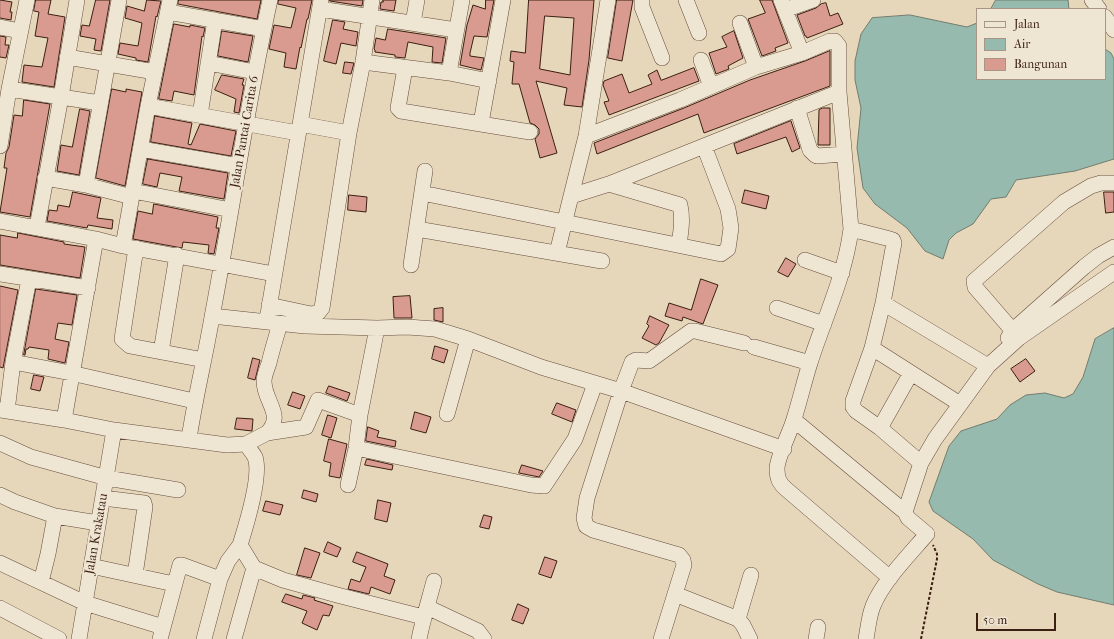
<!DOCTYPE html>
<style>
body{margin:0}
#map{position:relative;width:1114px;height:639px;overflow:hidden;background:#e6d7bb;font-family:"IM FELL French Canon",serif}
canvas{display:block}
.legend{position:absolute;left:976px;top:8px;width:130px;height:72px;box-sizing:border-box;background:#efe5d3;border:1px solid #a79686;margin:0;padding:5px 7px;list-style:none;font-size:12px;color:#3b1f12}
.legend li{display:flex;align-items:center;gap:8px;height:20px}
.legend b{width:20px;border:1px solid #a79686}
.scale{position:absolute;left:976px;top:613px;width:80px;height:18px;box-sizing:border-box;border:2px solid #3b1f12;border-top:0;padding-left:5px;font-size:12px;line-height:14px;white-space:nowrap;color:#3b1f12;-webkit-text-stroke:3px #efe5d3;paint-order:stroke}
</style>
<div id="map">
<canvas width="1114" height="639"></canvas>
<ul class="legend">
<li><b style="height:5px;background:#efe5d3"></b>Jalan</li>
<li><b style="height:11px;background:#96baad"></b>Air</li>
<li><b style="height:11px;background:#d99a8f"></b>Bangunan</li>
</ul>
<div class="scale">50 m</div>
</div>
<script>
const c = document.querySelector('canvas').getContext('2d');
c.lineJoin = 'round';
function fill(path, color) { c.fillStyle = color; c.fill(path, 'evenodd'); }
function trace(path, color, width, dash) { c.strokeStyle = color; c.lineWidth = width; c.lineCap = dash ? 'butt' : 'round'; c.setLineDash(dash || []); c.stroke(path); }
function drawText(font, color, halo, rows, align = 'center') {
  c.font = font + ' "IM FELL French Canon",serif'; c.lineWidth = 4; c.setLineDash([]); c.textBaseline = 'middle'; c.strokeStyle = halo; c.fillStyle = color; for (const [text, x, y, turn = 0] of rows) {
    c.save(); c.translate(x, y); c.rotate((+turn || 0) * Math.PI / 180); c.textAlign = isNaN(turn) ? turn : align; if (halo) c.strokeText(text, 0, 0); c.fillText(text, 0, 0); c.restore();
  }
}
const water = new Path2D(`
 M996 0H1068L1069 9H991Z
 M910 15 967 27 977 23V79H1105V49L1111 53 1114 59V159L1075 171 1016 180 1006 197 991 199 973 224 956 233 949 240 943 259 925 251 907 228 875 204 863 188 857 148 861 108 855 80V61L861 34 872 18Z
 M1114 328V605L1057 592 1038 584 993 560 973 539 933 511 929 502 949 446 961 431 997 419 1010 405 1026 395 1045 393 1064 398 1073 394 1083 377 1095 339Z`);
fill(water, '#96baad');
trace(water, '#727c6f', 1);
const building = new Path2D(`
 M0 0 12 2 10 12H12L11 20 0 18Z
 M36 0H51L48 14 65 17 54 87 22 82 24 65 42 67 48 38 35 36 39 12 34 11Z
 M96 0H110L101 51 94 50 96 39 80 36 82 25 89 26Z
 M147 0 161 1 157 17 156 16 148 62 136 60V58L118 54 120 43 138 46 142 23 125 18 127 6 144 11Z
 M179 0H261L257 19 188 6 178 4Z
 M279 0H312L308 19H307L301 48 300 47 296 69 284 67 286 53 269 49 274 25 291 28 296 8 278 4Z
 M330 0H363L362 6 330 1Z
 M383 0H396L394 11 380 9 381 2H383Z
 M486 0H494L487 37 474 36 470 53V56L484 58 481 70 460 65 467 25 473 5 485 9Z
 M529 0H594L589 60 582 107 564 105 567 88 536 81 557 153 540 158 535 139 539 134V129L535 125 530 123 519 84H512L514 62 510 61 511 51 525 53ZM545 16 574 18 570 75 540 69Z
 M617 0H633L622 61 608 58Z
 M760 0H772L788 43 775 48 776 51 762 56 748 19 765 13Z
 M826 3 830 16 838 13 843 24 807 38 806 36H805L797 15 816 8 821 4Z
 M333 20 345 22 343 29 358 32 356 46 341 43 336 64 324 61Z
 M174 24 190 27V25L205 28 203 37 202 36 194 95 174 91 172 101 159 99Z
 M388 29 446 38 442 63 432 62 433 47 408 42 405 58 395 57V55L375 52V50L374 49 376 38 385 40Z
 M222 31 253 36 248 62 218 56Z
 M734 31 743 58 728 66 729 69 716 74 709 53 727 47 722 37Z
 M0 36 6 37 5 45H9L6 58 0 57Z
 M830 51V86L704 133 698 114 597 154 594 143 684 108 750 80 805 61Z
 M345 62 354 63 351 74 343 73Z
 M694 68 699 81 609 115 604 102 609 101 603 85 604 81 622 74 629 93 652 84 648 75 657 70 661 80Z
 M222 75 244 79 242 85H244L239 113 234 112 236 99 215 90Z
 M112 89 126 92V89L142 92 125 186 96 178Z
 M24 100 50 104 30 217 0 212 7 168H4L6 153 9 147 14 115 22 116Z
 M823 108H830V145H818L819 110Z
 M80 109 90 111 79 175 57 171 61 145 72 147Z
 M155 116 192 123 188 144 191 145 200 124 236 131 231 156 151 142Z
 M791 121 800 148 792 152 786 137 737 154 734 144Z
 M148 159 228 173 224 199 179 191 182 177 160 173 157 187 143 184Z
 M745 190 769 196 766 209 742 203Z
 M73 192 101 198 97 218 113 220 112 229 88 225 87 228 47 221 49 210 57 211 58 205 69 207Z
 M1104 192H1114V212L1106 213Z
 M349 195 367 197 366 212 348 210Z
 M154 204 218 217 216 228H219L214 254 208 253 209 245 183 242 182 248 133 239 138 211 152 214Z
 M18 233 64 242V244L85 247 80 278 0 265V235L17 238Z
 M786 258 796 264 788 277 778 272Z
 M701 279 718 285 703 324 683 317 682 321 665 316 669 303 691 310Z
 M0 286 18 290 3 368 0 367Z
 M36 289 77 295 72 325 58 323 55 339 69 342 65 363 48 359 49 350 29 347 28 349H26L25 355H24Z
 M410 296 412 318H394L393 297Z
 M443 308V322L434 320V309Z
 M650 316 669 325 659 343 656 345 642 338 649 326 647 324Z
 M435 346 448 350 444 363 432 359Z
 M253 358 260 360 255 380 248 378Z
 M1026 359 1035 371 1020 382 1011 369Z
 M34 375 44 377 40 391 31 389Z
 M329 386 350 393 347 401 326 393Z
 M293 392 305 396 300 409 288 405Z
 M557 403 576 410 572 422 552 414Z
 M415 412 431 417 426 433 411 429Z
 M328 415 337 418 331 438 322 435Z
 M237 418 253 419 252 431 235 429Z
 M368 427 379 431 377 437 396 441 395 447 366 441Z
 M329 439 347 444 340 478 329 476 331 463 324 461Z
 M367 459 393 465 392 470 365 465Z
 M522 465 543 471 539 477 519 473Z
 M304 490 318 494 316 502 302 498Z
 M378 500 391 503 387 522 375 519Z
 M266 501 283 505 280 515 263 511Z
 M484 515 492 517 489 529 480 527Z
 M328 542 341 548 337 557 324 552Z
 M305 548 320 553 311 578 297 575Z
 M357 552 388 564 384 576 395 580 390 594 371 587 369 594 348 589 351 579 360 582 366 567 353 562Z
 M545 557 557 561 551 578 539 574Z
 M286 594 302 599 303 595 315 598 314 600 333 606 329 616 323 615 317 630 302 623 307 611 282 602Z
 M518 604 529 609 523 624 512 620Z`);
fill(building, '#d99a8f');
trace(building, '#3b1f12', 1);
const minor = new Path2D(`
 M642 0V7L662 58
 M686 0 699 33
 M781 0 802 53
 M1092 0 1099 9
 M320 9 456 30
 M785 10 813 0
 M168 12 264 29
 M1105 17 1114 30
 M413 23 417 0
 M740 23 756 67
 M0 27 20 31
 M67 57 155 72
 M701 60 711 86
 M363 62 449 73 489 81
 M208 63 255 72
 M405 68 398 108 401 111 530 132
 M449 73 462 0
 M9 89 100 103
 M148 106 298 133
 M797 108 810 150 815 155 817 156 844 154
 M200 115 215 20
 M481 123 503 0
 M300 124 349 133
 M586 136 680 100 756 67 802 53 830 41H835L839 46V92L851 229C845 276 824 319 810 363 804 382 800 400 794 419 790 433 778 455 777 468 777 478 779 483 786 489L890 578
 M0 146 9 89 27 0
 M141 149 239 166
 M45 178 86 185 132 197
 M609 184 680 205C683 219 681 231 679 245
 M86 185 119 0
 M133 191 231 210
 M422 193 721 254 728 249 731 228 728 209 704 146
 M571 196 586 136 608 0
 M0 221 96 239 123 246 274 274
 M37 227 61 97 77 0
 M417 229 602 261
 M851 229 890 239 893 240 894 243 883 303 872 348 853 401V407L856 411 880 428 921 463
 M123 246 148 106 170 0
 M136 248 122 339 130 346 204 360
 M557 253 571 196 609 184 839 92
 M805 260 842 273
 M411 265 425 171
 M0 274 88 288
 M883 303 988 366
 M269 305 311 314 318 313 322 308 349 133 363 62 372 0
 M777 308 824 324
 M268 314 321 0
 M212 316 305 326 377 328 407 327 435 329 468 339 541 367 621 391 784 449
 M1008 338 1013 330 1084 267 1098 256 1114 247
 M1019 338 975 287 974 281 1064 202 1091 186 1101 183H1114
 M754 347 810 363
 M872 348 960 404
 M161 352 177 255
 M13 362 71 373 194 401
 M0 410 64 420 114 430 227 445 246 444C249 449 253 453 255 457 262 475 246 526 240 545L254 568 283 580 337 595 423 617
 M7 411 13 362 29 279
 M447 414 468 339
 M64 420 96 239
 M794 420 905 512
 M880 428 911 373
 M267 433C285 415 264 402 264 381 264 376 267 369 269 363 272 350 276 337 280 324
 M189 439C195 398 205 358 212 317 232 211 247 105 270 0
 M0 443 31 457 107 478 178 490
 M246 444 267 433 306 427 318 400 360 415
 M356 448 531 485 544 486 575 439 595 384
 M348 485 356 448 360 415 377 328
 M0 495 15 502 55 516 98 523
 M103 498 144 503 145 507 135 575
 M0 563 85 603 163 627
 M91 566 174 584
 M41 582 48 554 55 516
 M675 594 738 619 743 625 750 639
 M427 607 478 631 484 639
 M0 608 59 639
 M738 619 751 575
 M79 639 114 430
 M160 639 180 565H182L220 579
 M204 639 220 579 228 561 240 545
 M234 639 254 568
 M419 639C423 619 429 600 434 581
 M661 639 684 565 683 560 679 555 593 530 586 526 584 518 587 498 621 391 632 362 636 360 649 361 691 331H695L744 343
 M816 639 818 627
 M866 639C868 628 869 616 873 606 883 581 910 554 927 534L908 518 905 512 921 463 935 439 988 366 1019 338 1114 272`);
trace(minor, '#664d3c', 16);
trace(new Path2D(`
 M921 639 937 559V554L933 545`), '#3b1f12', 2, [3, 2]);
trace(minor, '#efe5d3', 15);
drawText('13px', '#3b1f12', '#efe5d3', [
 ["Jalan Pantai Carita 6",245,132,-80],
 ["Jalan Krakatau",97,534,-80]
]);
</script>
